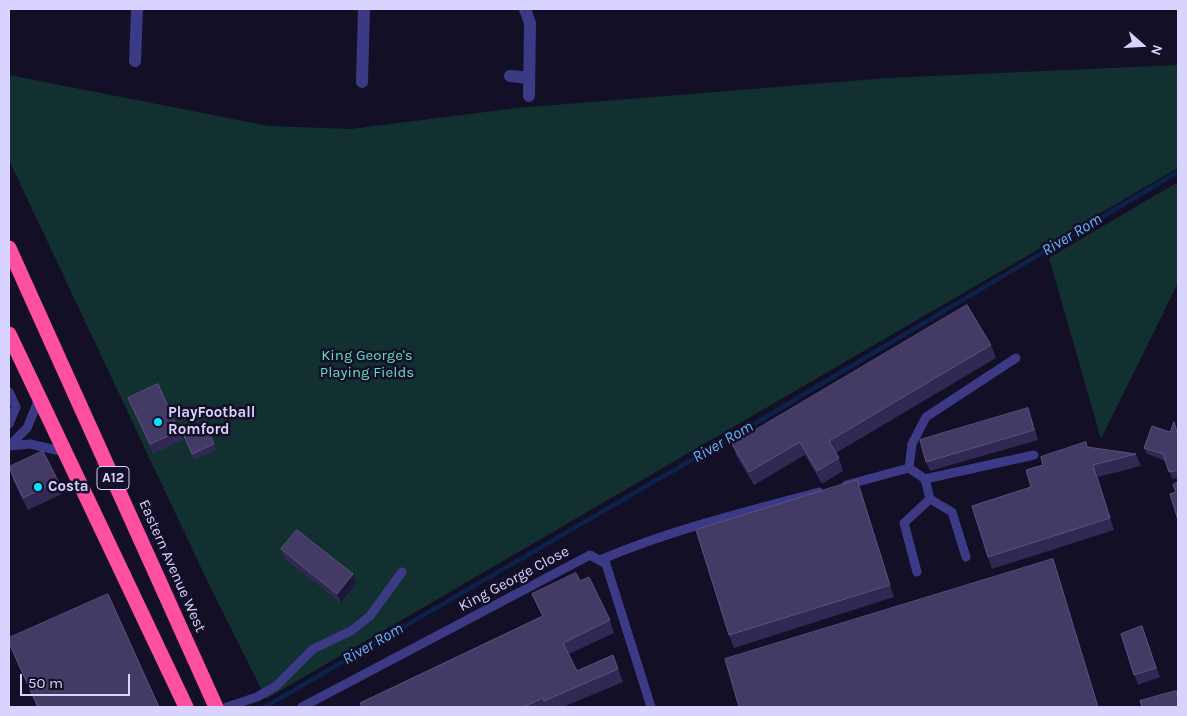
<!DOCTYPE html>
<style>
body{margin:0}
#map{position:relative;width:1187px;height:716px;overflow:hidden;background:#130f26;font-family:Karla,sans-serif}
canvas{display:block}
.frame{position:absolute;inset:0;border:10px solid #d9d4ff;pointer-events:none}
.north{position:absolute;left:1117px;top:20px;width:50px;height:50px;-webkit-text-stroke:4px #130f26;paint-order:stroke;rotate:109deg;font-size:14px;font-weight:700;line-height:20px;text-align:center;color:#d9d4ff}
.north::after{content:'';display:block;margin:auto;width:18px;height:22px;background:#d9d4ff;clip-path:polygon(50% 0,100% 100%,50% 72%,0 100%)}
.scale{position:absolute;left:20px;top:674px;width:110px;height:22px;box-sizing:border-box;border:2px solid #d9d4ff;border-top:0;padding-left:6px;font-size:15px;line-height:18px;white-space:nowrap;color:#d9d4ff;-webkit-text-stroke:4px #130f26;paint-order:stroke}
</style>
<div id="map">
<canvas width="1187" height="716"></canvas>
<div class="frame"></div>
<div class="north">N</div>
<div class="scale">50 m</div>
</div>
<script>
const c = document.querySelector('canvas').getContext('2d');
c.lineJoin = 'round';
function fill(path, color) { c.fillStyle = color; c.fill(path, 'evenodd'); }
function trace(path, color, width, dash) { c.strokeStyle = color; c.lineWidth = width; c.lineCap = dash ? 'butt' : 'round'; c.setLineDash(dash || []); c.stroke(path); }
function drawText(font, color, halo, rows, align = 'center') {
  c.font = font + ' Karla,sans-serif'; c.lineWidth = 5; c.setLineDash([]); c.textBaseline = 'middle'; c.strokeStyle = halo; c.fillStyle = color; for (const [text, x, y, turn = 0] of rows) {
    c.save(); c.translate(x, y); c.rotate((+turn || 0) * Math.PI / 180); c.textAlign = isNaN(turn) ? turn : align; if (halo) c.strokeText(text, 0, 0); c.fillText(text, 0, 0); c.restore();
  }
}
fill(new Path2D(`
 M1178 65V168L266 699 212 591 9 160V75L269 126 351 129 517 108 888 78Z
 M1178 182V283L1101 439 1049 258Z`), '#12302f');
trace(new Path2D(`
 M265 707 764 418 1178 172`), '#0c2248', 4.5);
trace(new Path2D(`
 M9 392 16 407 9 424
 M9 446 27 428 39 399
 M9 446 30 444 65 452
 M909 468 912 444 926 417 1016 358
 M925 479 930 499 952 512 966 557
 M846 485 909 468 925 479 1034 455
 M600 560C670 530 744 512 819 492
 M917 572 904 523 930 499
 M227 707 257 697 276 686 313 649 351 631 370 616 402 572
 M302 707 590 555 606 564 651 707`), '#3d3a85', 9);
trace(new Path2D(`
 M525 9 530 23 529 96
 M135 61 137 9
 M510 76 529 78
 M362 82 364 9`), '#3d3a85', 12);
trace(new Path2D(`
 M9 248 216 707
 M9 334 186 707`), '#ff4fa3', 15);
fill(new Path2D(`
 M991 345 996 358 836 453 839 458 843 471 822 484 805 455 754 485 737 457 732 444Z
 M128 398 179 431 183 440 153 454 132 407Z
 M1032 418 1038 440 930 471 926 462Z
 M1170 432 1178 434V478L1172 479 1166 461 1147 454 1144 448Z
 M184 436 214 444 216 451 194 460Z
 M1088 447 1136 454 1141 466 1098 477 1114 530 992 569 988 557 1031 487 1043 465Z
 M9 467 58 481 62 494 28 510 13 480Z
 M861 492 894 597 734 648 729 635Z
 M281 549 353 574 356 583 341 603 285 559Z
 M580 581 610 620 614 633 569 654 577 671 618 669 623 682 563 707H361L360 703 542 616 532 594Z
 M1142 626 1160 677 1138 685 1121 634Z
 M9 643 159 707H37Z`), '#312854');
fill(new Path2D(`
 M1093 465 1098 477 1114 530 1110 518Z
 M857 480 861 492 894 597 890 585Z
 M1053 559 1058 572 1098 707Z
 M353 574 356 583 341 603 337 594Z`), '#1d163a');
const building = new Path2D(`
 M967 305 991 345 829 441 839 458 817 471 800 442 749 472 732 444Z
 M158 384 179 431 150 444 128 398Z
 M1028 408 1034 430 926 462 920 440Z
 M1174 422 1178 435V470L1169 472 1163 454 1144 448 1152 426 1170 432Z
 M206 426 214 444 192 454 184 436Z
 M1086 442 1087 447 1136 454 1093 465 1110 518 988 557 972 506 1031 487 1026 470 1043 465 1041 457Z
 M43 451 58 481 23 498 9 467Z
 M857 480 890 585 729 635 696 530Z
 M1178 482V520L1170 494 1176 492 1173 485Z
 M297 530 353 574 337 594 281 549Z
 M1053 559 1098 707H739L725 659Z
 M576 573 580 581 589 577 610 620 563 643 577 671 613 655 618 669 544 701 543 698 523 707H362L360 703 543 616 532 594Z
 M108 594 159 707H38L9 643V638Z
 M1142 626 1156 668 1134 675 1121 634Z
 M1176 691 1178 699V707H1142L1140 701Z`);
fill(building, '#433a66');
trace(building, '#5a527e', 1);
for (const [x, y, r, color] of [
 [158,422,5,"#00e5ff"],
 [38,487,5,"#00e5ff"]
]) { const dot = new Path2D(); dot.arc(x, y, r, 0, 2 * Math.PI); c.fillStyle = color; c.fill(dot); trace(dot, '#130f26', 2); }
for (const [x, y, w] of [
 [113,478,32]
]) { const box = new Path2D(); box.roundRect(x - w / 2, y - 11.5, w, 23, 4); c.fillStyle = '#130f26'; c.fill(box); trace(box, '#d9d4ff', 1); }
drawText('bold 14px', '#d9d4ff', null, [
 ["A12",113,478]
]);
drawText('15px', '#5fe0c0', '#130f26', [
 ["King George's",367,356],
 ["Playing Fields",367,373]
]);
drawText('bold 15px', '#d9d4ff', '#130f26', [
 ["PlayFootball",168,413],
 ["Romford",168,430],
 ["Costa",48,487]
], 'left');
drawText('15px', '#d9d4ff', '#130f26', [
 ["Eastern Avenue West",172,566,66],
 ["King George Close",514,579,-28]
]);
drawText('italic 16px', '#62b6ff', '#130f26', [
 ["River Rom",1072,235,-31],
 ["River Rom",723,442,-30],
 ["River Rom",373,644,-30]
]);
</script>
